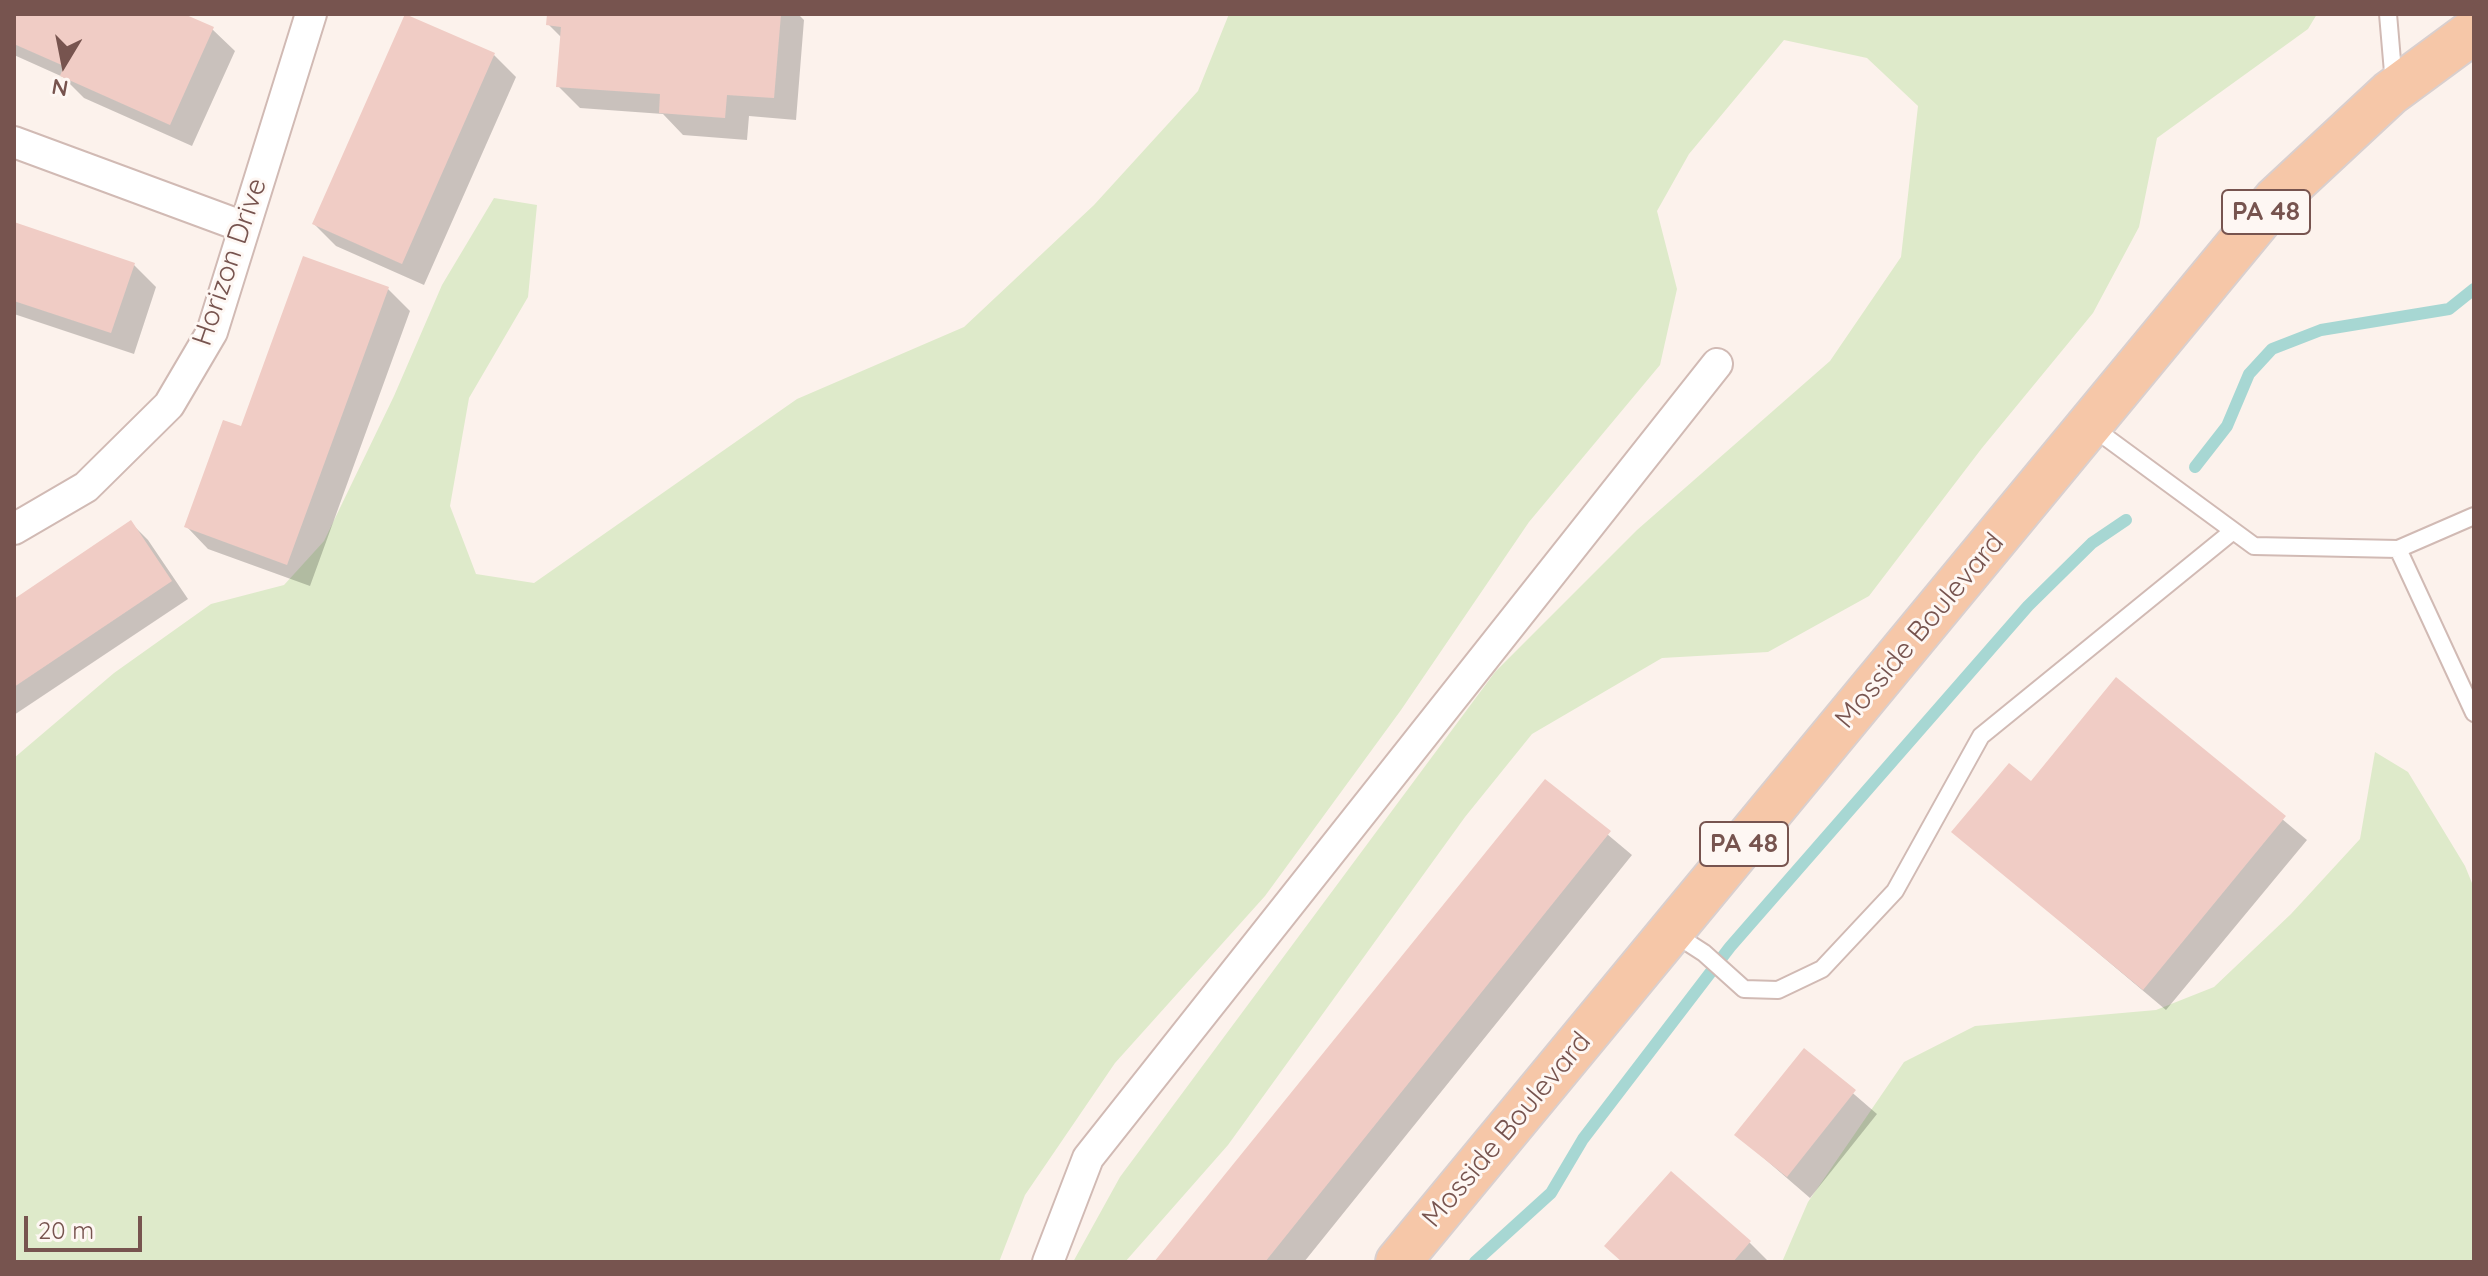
<!DOCTYPE html>
<style>
body{margin:0}
#map{position:relative;width:2488px;height:1276px;overflow:hidden;background:#fcf2ec;font-family:Quicksand,sans-serif}
canvas{display:block}
.frame{position:absolute;inset:0;border:16px solid #77544f;pointer-events:none}
.north{position:absolute;left:24px;top:24px;width:80px;height:80px;-webkit-text-stroke:6px #fef7f3;paint-order:stroke;rotate:190deg;font-size:22px;font-weight:700;line-height:32px;text-align:center;color:#77544f}
.north::after{content:'';display:block;margin:auto;width:28px;height:36px;background:#77544f;clip-path:polygon(50% 0,100% 100%,50% 72%,0 100%)}
.scale{position:absolute;left:24px;top:1216px;width:118px;height:36px;box-sizing:border-box;border:4px solid #77544f;border-top:0;padding-left:10px;font-size:24px;line-height:28px;white-space:nowrap;color:#77544f;-webkit-text-stroke:6px #fef7f3;paint-order:stroke}
</style>
<div id="map">
<canvas width="2488" height="1276"></canvas>
<div class="frame"></div>
<div class="north">N</div>
<div class="scale">20 m</div>
</div>
<script>
const c = document.querySelector('canvas').getContext('2d');
c.lineJoin = 'round';
function fill(path, color) { c.fillStyle = color; c.fill(path, 'evenodd'); }
function trace(path, color, width, dash) { c.strokeStyle = color; c.lineWidth = width; c.lineCap = dash ? 'butt' : 'round'; c.setLineDash(dash || []); c.stroke(path); }
function drawText(font, color, halo, rows, align = 'center') {
  c.font = font + ' Quicksand,sans-serif'; c.lineWidth = 6; c.setLineDash([]); c.textBaseline = 'middle'; c.strokeStyle = halo; c.fillStyle = color; for (const [text, x, y, turn = 0] of rows) {
    c.save(); c.translate(x, y); c.rotate((+turn || 0) * Math.PI / 180); c.textAlign = isNaN(turn) ? turn : align; if (halo) c.strokeText(text, 0, 0); c.fillText(text, 0, 0); c.restore();
  }
}
fill(new Path2D(`
 M1229 14H2317L2308 29 2157 138 2139 227 2093 313 1982 448 1869 596 1768 652 1662 658 1532 734 1465 817 1228 1145 1125 1262H1073L1120 1177 1495 672 1637 530 1830 361 1901 257 1918 106 1867 58 1784 40 1689 154 1657 211 1677 289 1660 365 1529 522 1401 710 1265 896 1115 1063 1025 1195 999 1262H14V758L114 673 211 604 284 585 324 541 394 396 442 285 494 198 537 205 528 297 469 398 450 506 476 574 534 583 797 399 964 327 1094 205 1198 91Z
 M2375 752 2408 772 2465 866 2474 888V1262H1782L1808 1202 1904 1062 1975 1026 2156 1010 2214 987 2291 914 2360 839Z`), '#deeaca');
fill(new Path2D(`
 M14 14H179L212 29 235 51 192 146 84 98 63 77 14 55Z
 M549 14H798L804 20 796 120 749 116 747 140 683 135 663 114 580 108 558 86 562 38 549 25Z
 M494 55 516 77 424 285 336 246 314 224Z
 M14 225 134 265 156 287 134 354 14 314Z
 M388 289 410 311 310 586 208 549 186 526 242 429Z
 M131 523 148 540 188 599 14 715V601Z
 M2117 680 2307 840 2166 1010 1954 832 2031 783Z
 M1545 782 1632 855 1304 1262H1157Z
 M1804 1051 1877 1114 1810 1198 1737 1135Z
 M1671 1173 1750 1243 1767 1260 1765 1262H1622Z`), '#0003');
trace(new Path2D(`
 M2195 467 2227 426 2249 374 2272 349 2321 330 2449 309 2474 289
 M1475 1262 1551 1193 1583 1139 1730 947 2028 606 2092 543 2126 520`), '#a7d7d3', 12);
fill(new Path2D(`
 M14 14H184L214 27 170 125 60 76 64 66 14 44Z
 M405 14 495 53 402 264 312 224Z
 M547 14H781L774 98 727 95 725 118 659 113 660 94 556 87 561 27 546 25Z
 M14 222 135 263 111 333 14 301Z
 M303 256 389 287 287 565 184 527 223 420 241 426Z
 M131 520 172 581 14 687V599Z
 M2116 677 2286 816 2143 990 1951 832 2009 763 2031 781Z
 M1545 779 1611 831 1265 1262H1154Z
 M1804 1048 1856 1090 1787 1177 1734 1135Z
 M1671 1171 1751 1241 1733 1262H1622L1604 1246Z`), '#f0ccc5');
const service = new Path2D(`
 M2388 14 2394 84
 M2092 427 2254 546 2398 549 2474 713
 M2398 549 2474 516
 M1673 933 1704 953 1744 989 1778 990 1822 969 1895 891 1981 736 2233 531`);
const minor = new Path2D(`
 M14 142 244 227
 M14 529 86 487 169 405 212 332 311 14
 M1048 1262 1088 1158 1717 364`);
const primary = new Path2D(`
 M1398 1262 2276 199 2390 93 2474 31`);
trace(service, '#d1bab4', 20);
trace(minor, '#d1bab4', 34);
trace(primary, '#d9cfce', 48);
trace(service, '#fff', 16);
trace(minor, '#fff', 30);
trace(primary, '#f6c7a8', 44);
for (const [x, y, w] of [
 [2266,212,88],
 [1744,844,88]
]) { const box = new Path2D(); box.roundRect(x - w / 2, y - 22, w, 44, 6); c.fillStyle = '#fef7f3'; c.fill(box); trace(box, '#77544f', 2); }
drawText('bold 26px', '#77544f', null, [
 ["PA 48",2266,212],
 ["PA 48",1744,844]
]);
drawText('28px', '#77544f', '#fef7f3', [
 ["Horizon Drive",230,262,-71],
 ["Mosside Boulevard",1920,631,-50],
 ["Mosside Boulevard",1507,1130,-50]
]);
</script>
